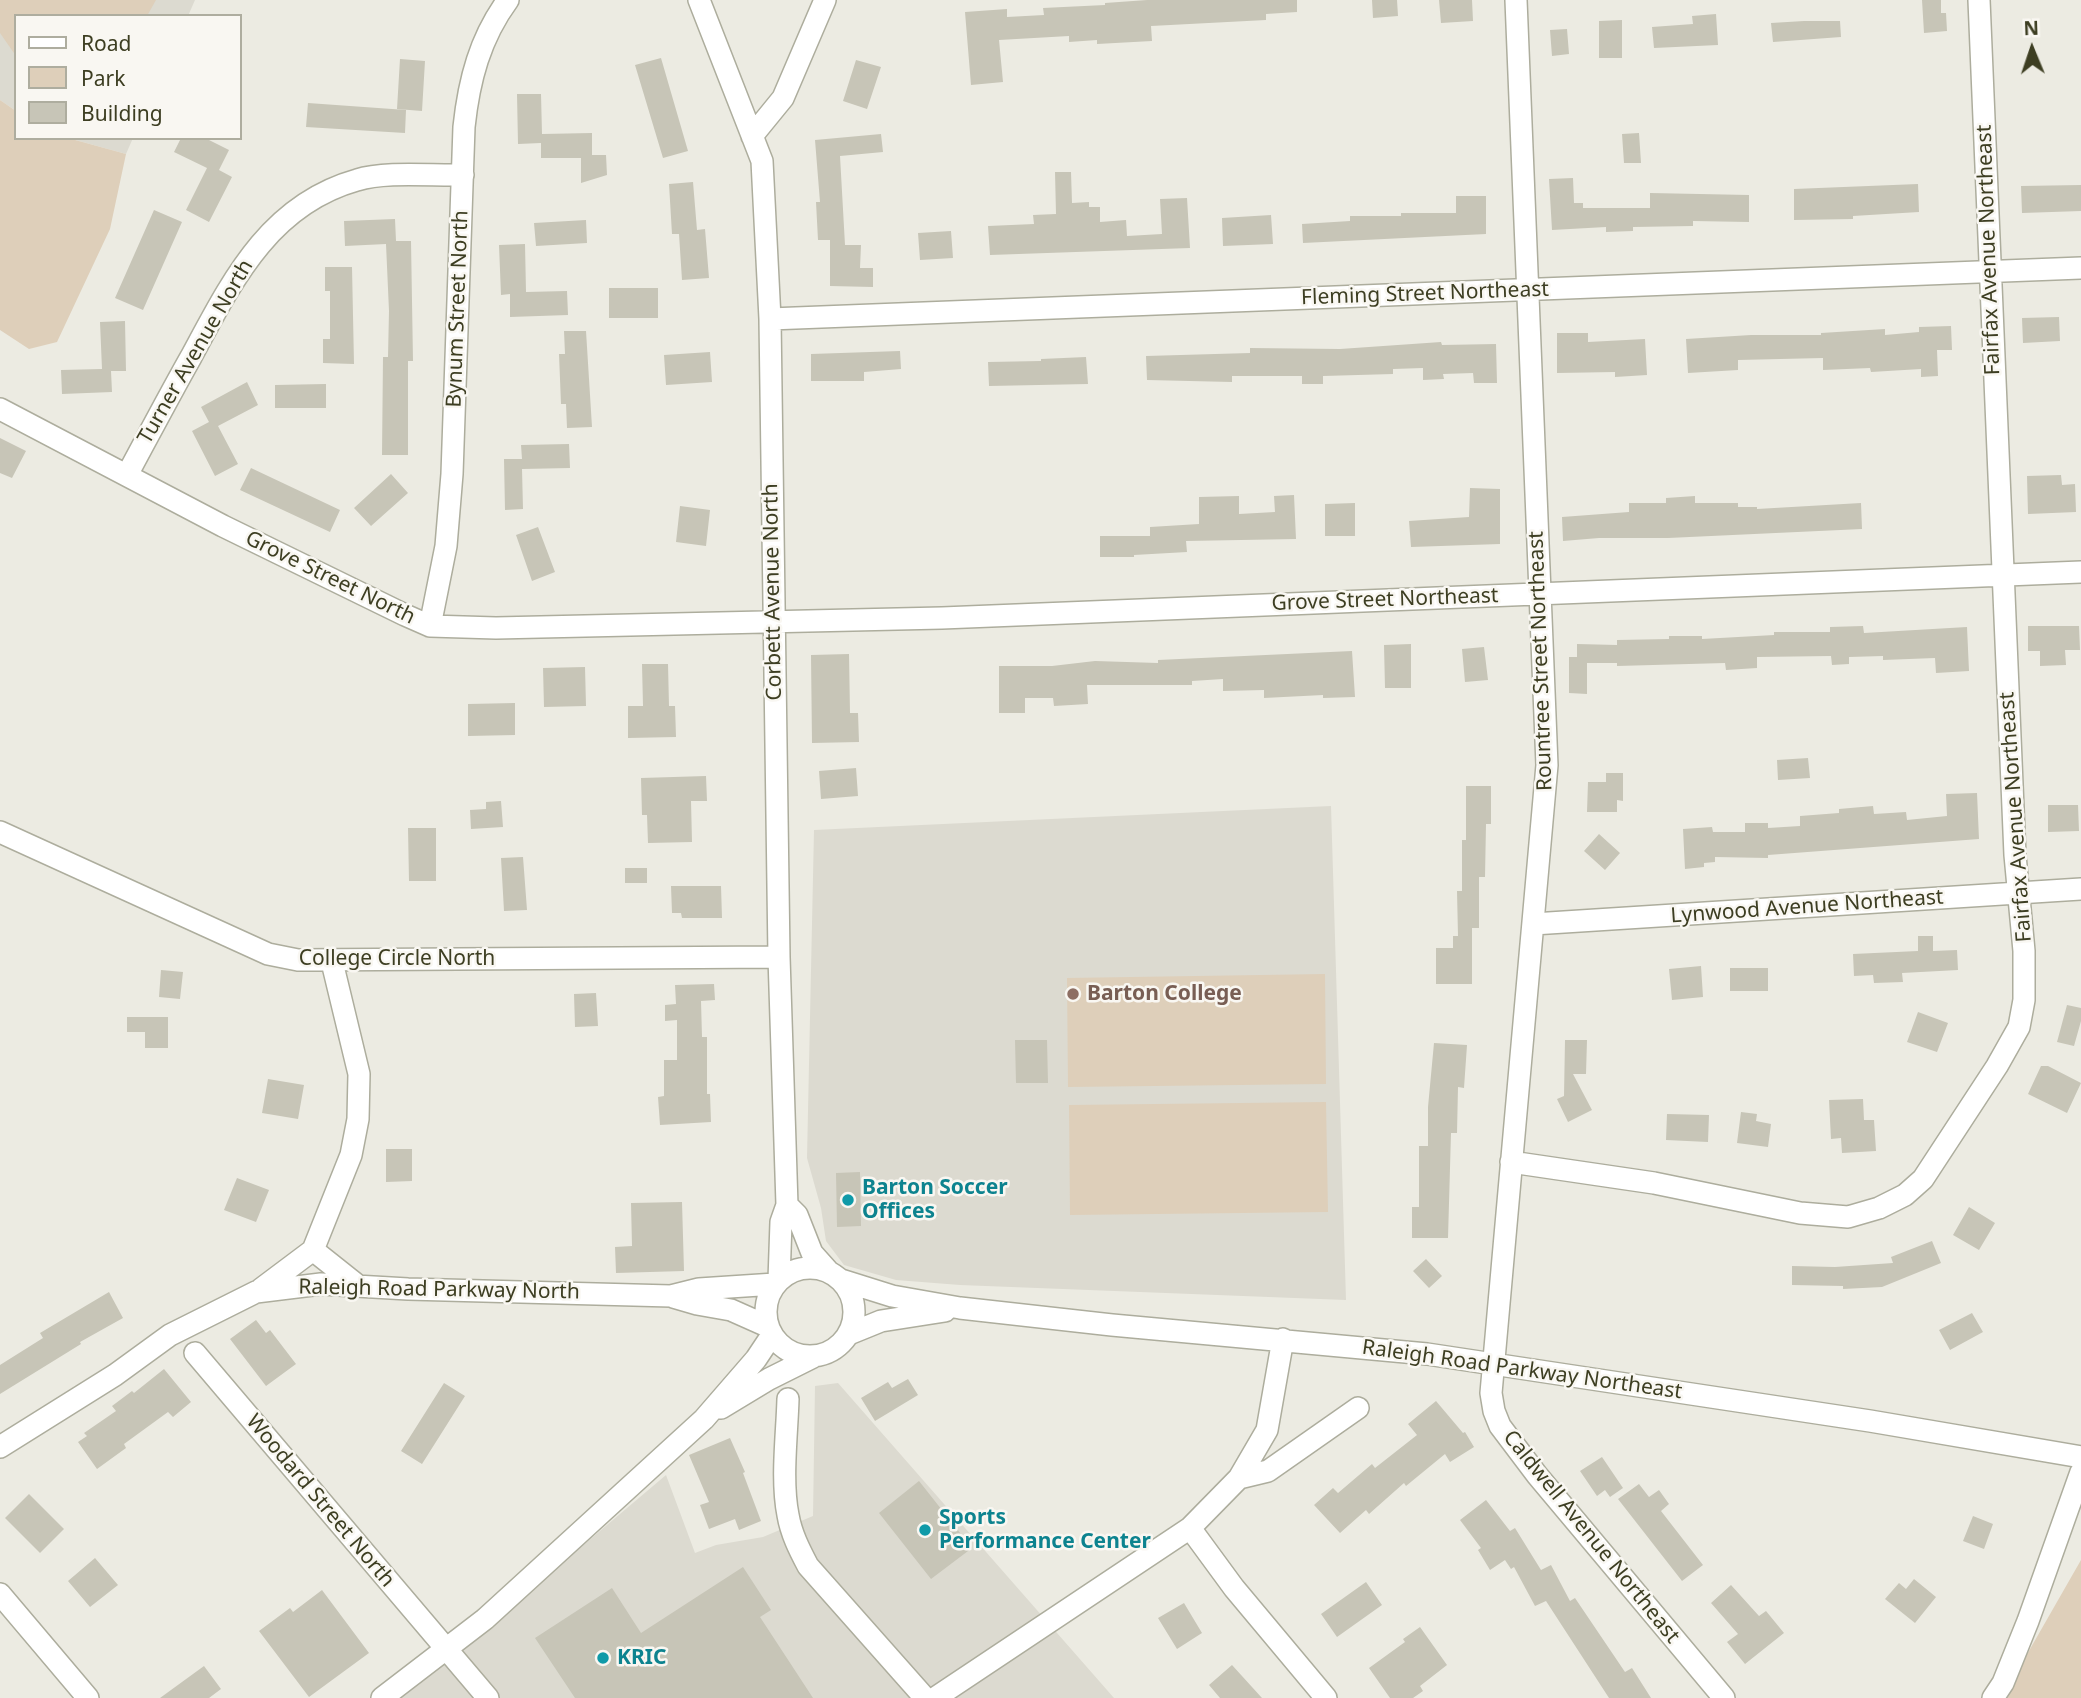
<!DOCTYPE html>
<style>
body{margin:0}
#map{position:relative;width:2081px;height:1698px;overflow:hidden;background:#ecebe2;font-family:"Noto Sans",sans-serif}
canvas{display:block}
.legend{position:absolute;left:14px;top:14px;width:228px;height:126px;box-sizing:border-box;background:#f9f7f2;border:2px solid #aead9f;margin:0;padding:9px 12px;list-style:none;font-size:21px;color:#3d3e22}
.legend li{display:flex;align-items:center;gap:14px;height:35px}
.legend b{width:35px;border:2px solid #aead9f}
.north{position:absolute;left:1997px;top:14px;width:70px;height:70px;-webkit-text-stroke:5px #f9f7f2;paint-order:stroke;rotate:358deg;font-size:19px;font-weight:700;line-height:28px;text-align:center;color:#3d3e22}
.north::after{content:'';display:block;margin:auto;width:24px;height:32px;background:#3d3e22;clip-path:polygon(50% 0,100% 100%,50% 72%,0 100%)}
</style>
<div id="map">
<canvas width="2081" height="1698"></canvas>
<ul class="legend">
<li><b style="height:9px;background:#fff"></b>Road</li>
<li><b style="height:19px;background:#decfba"></b>Park</li>
<li><b style="height:19px;background:#c7c5b7"></b>Building</li>
</ul>
<div class="north">N</div>
</div>
<script>
const c = document.querySelector('canvas').getContext('2d');
c.lineJoin = 'round';
function fill(path, color) { c.fillStyle = color; c.fill(path, 'evenodd'); }
function trace(path, color, width, dash) { c.strokeStyle = color; c.lineWidth = width; c.lineCap = dash ? 'butt' : 'round'; c.setLineDash(dash || []); c.stroke(path); }
function drawText(font, color, halo, rows, align = 'center') {
  c.font = font + ' "Noto Sans",sans-serif'; c.lineWidth = 5; c.setLineDash([]); c.textBaseline = 'middle'; c.strokeStyle = halo; c.fillStyle = color; for (const [text, x, y, turn = 0] of rows) {
    c.save(); c.translate(x, y); c.rotate((+turn || 0) * Math.PI / 180); c.textAlign = isNaN(turn) ? turn : align; if (halo) c.strokeText(text, 0, 0); c.fillText(text, 0, 0); c.restore();
  }
}
fill(new Path2D(`
 M0 0H195L188 16H16V111L0 100Z
 M68 138H133L126 154Z
 M1331 806 1346 1300 960 1285 896 1280 844 1265 826 1241 821 1208 807 1158 814 830Z
 M838 1383 1114 1698H394L463 1647 666 1475 695 1553 716 1545 763 1537 813 1516 815 1386Z`), '#dcdad0');
fill(new Path2D(`
 M0 0H156L147 16H16V56L0 33Z
 M0 100 16 111V138H68L126 154 110 229 57 342 29 349 0 330Z
 M1325 974 1326 1084 1068 1087 1067 978Z
 M1326 1102 1328 1212 1070 1215 1069 1105Z
 M2081 1560V1698H2002Z`), '#decfba');
fill(new Path2D(`
 M1147 0H1297V12L1266 14V20L1151 26 1152 41 1097 44V40L1069 42V36L999 40 1003 82 971 85 965 12 1007 9V17L1044 15 1043 8 1105 5V3Z
 M1372 0H1397L1398 16 1373 18Z
 M1439 0H1472L1473 21 1441 23Z
 M1922 0H1941V13H1946L1947 31 1924 33Z
 M1716 14 1718 45 1654 48 1652 27 1693 24 1692 16Z
 M1622 20V58H1599V21Z
 M1804 21H1840L1841 37 1773 42 1771 23Z
 M1567 29 1569 54 1552 56 1550 30Z
 M661 58 688 151 663 158 635 65Z
 M400 59 425 61 422 111 397 109Z
 M856 60 881 67 867 109 843 101Z
 M517 94H541L542 134 592 133V155H606L607 175 581 183V158H541V143L518 144Z
 M308 103 406 110 405 133 306 127Z
 M1639 133 1641 163H1624L1622 134Z
 M881 134 883 152 840 156 845 245H861L860 268H873V287L830 286V240H818L816 202H820L815 140Z
 M181 138H205L229 150 219 170 232 177 209 222 186 210 207 168 174 152Z
 M1055 172H1071L1072 203 1089 202V207H1100V222L1126 220 1127 236 1162 234 1160 199 1187 198 1190 248 990 255 988 226 1034 224 1033 215 1056 214Z
 M1573 178 1574 203H1583V208H1650V193L1749 195V222L1693 221V226L1633 227V231L1606 232V227L1552 230 1549 179Z
 M693 182 697 230 705 229 709 278 682 280 679 234H672L669 184Z
 M1918 184 1919 212 1853 216V219L1794 220V189Z
 M2081 185V211L2022 213 2021 186Z
 M1456 196H1486V234L1303 243 1302 224 1350 221V216H1401V213H1456Z
 M154 210 182 222 143 310 115 298Z
 M1271 215 1273 244 1223 246 1222 218Z
 M395 219 396 241H411L413 361H408V455H382L383 357H388L389 311 386 244 345 246 344 221Z
 M586 220 587 243 536 246 534 223Z
 M951 231 953 258 920 260 918 233Z
 M525 244 526 292 567 291 568 315 510 317V294L501 295 499 245Z
 M325 267H352L354 364 323 363V339H330V291H325Z
 M609 288H658V318H609Z
 M2059 317 2060 341 2023 343 2022 318Z
 M125 321 126 371H111L112 392 62 394 61 370 102 369 100 322Z
 M1951 326 1952 350H1937L1938 376 1921 377V369L1871 372 1870 368 1823 370V358L1738 360V370L1688 373 1686 339 1751 335H1821V333L1885 329V335L1919 332V327Z
 M564 331H586L592 427 567 428 566 404H561L559 354H565Z
 M1557 333H1588V342L1645 339 1647 375 1615 377V372L1557 373Z
 M1441 342 1442 345 1496 344 1497 383H1474L1473 373 1443 374 1444 379 1423 380V368L1393 369V374L1323 376V384H1302V376H1232V382L1147 380 1146 356 1250 353V348L1340 349Z
 M900 351 901 369 864 372V381H811V354Z
 M710 352 712 382 666 385 664 355Z
 M1086 357 1088 384 989 386 988 362 1041 361V359Z
 M247 382 258 405 218 426 238 464 215 476 192 431 209 422 201 407Z
 M326 384V408H275V385Z
 M0 438 26 451 12 478 0 473Z
 M569 444 570 468 522 469 523 509 505 510 504 459H522L521 445Z
 M251 468 340 510 330 532 240 490Z
 M391 474 408 493 371 526 354 508Z
 M2061 475 2062 485 2075 484 2076 512 2028 514 2027 476Z
 M1470 488 1500 489V544L1411 547 1409 521 1469 517Z
 M1294 495 1296 539 1186 541 1187 552 1134 555V557H1100V536H1150V527L1199 524V497L1239 496V514L1275 512 1274 496Z
 M1695 496V503H1738V507H1757V509L1861 503 1862 529 1668 538H1599L1563 541 1562 517 1629 512V503H1666V498Z
 M1355 503V536H1325V504Z
 M680 506 710 510 706 546 676 542Z
 M538 527 555 572 532 581 516 535Z
 M1863 626 1864 633 1967 627 1969 671 1936 673 1935 658 1883 660V656L1849 657V664L1832 665 1831 656 1757 657V668L1726 670 1725 663 1617 666V663H1587V694L1569 693V657H1577V644L1617 645V640L1669 639V636H1702V639L1774 635V632H1830V627Z
 M2028 626H2079L2080 650H2065L2066 665 2040 666V651H2028Z
 M1411 644V688H1385L1384 645Z
 M1484 647 1488 680 1465 682 1462 649Z
 M1352 651 1355 697 1323 698V695L1264 698V690L1223 691V679L1192 681V685H1087L1088 704 1054 706 1053 698H1025V713H999V666H1052L1095 661 1158 663V660Z
 M849 654 850 713H858L859 742 812 743 811 655Z
 M642 664H668L669 706H675L676 737 628 738V706H643Z
 M585 667 586 706 544 707 543 668Z
 M515 703V735L468 736V704Z
 M1808 758 1810 778 1778 780 1777 760Z
 M856 768 858 796 821 799 819 771Z
 M1606 773H1623V801L1617 800V812H1587L1588 782H1606Z
 M706 776 707 801H691L692 842 648 843 647 815H642L641 778Z
 M1466 786H1491V824H1486L1485 877H1479V928H1472V984H1436V948H1453V936H1458L1457 891H1462V840H1466Z
 M1977 793 1979 839 1768 855V858L1715 857V862L1704 863V867L1685 869 1683 829 1712 827 1713 832H1745V823H1768V828L1800 826V816L1839 813V809L1873 806 1874 814 1906 812 1907 820 1947 816 1946 794Z
 M501 801 503 827 471 829 470 810 486 809V802Z
 M2048 805H2078L2079 831 2048 832Z
 M408 828H436V881H409Z
 M1599 834 1620 853 1605 870 1584 851Z
 M523 857 527 910 504 911 501 858Z
 M625 868H647V883H625Z
 M671 886H721L722 918H682L681 913H672Z
 M1918 936H1933V951L1957 950 1958 970 1902 973 1903 982 1874 983 1873 975 1854 976 1853 954 1918 951Z
 M1701 966 1703 997 1672 1000 1669 969Z
 M1730 968H1768V991H1730Z
 M161 970 183 972 180 999 159 997Z
 M714 984 715 1000 701 1001 702 1037H707V1094H710L711 1122 660 1125 658 1097 664 1096V1060H677V1020L665 1021V1005L676 1004 675 985Z
 M596 993 598 1026 575 1027 574 994Z
 M2067 1005 2081 1008V1021L2074 1046 2057 1042Z
 M1918 1012 1948 1023 1937 1052 1907 1042Z
 M127 1017H168V1048H145V1032H127Z
 M1015 1040H1047L1048 1083H1016Z
 M1565 1040H1587L1586 1074H1573L1592 1110 1568 1122 1557 1099 1564 1096Z
 M1434 1043 1467 1045 1464 1088 1458 1087 1457 1133H1451L1448 1238H1412V1207H1419V1146H1428V1107Z
 M2041 1066H2048L2081 1083 2067 1113 2028 1094Z
 M268 1079 304 1085 298 1119 262 1113Z
 M1863 1099 1864 1120H1874L1876 1151 1842 1153 1841 1138 1831 1139 1829 1100Z
 M1741 1112 1757 1114 1756 1121 1771 1124 1768 1147 1737 1143Z
 M1667 1114 1709 1115 1708 1142 1666 1140Z
 M386 1149H412V1181L386 1182Z
 M860 1172 861 1226 837 1227 836 1173Z
 M237 1178 269 1190 256 1222 224 1210Z
 M682 1202 684 1271 616 1273 615 1247 632 1246 631 1203Z
 M1969 1207 1995 1223 1979 1250 1953 1235Z
 M1932 1241 1941 1263 1882 1287 1843 1289V1286L1792 1285V1266L1835 1267 1893 1263 1891 1257Z
 M1426 1259 1442 1276 1429 1288 1413 1271Z
 M109 1292 123 1318 80 1342 81 1344 0 1394V1365L43 1338 40 1333Z
 M1972 1313 1983 1332 1950 1350 1939 1330Z
 M256 1320 266 1333 270 1330 296 1364 266 1386 230 1339Z
 M164 1369 191 1402 173 1417 168 1412 124 1444 126 1448 97 1469 78 1442 87 1436 84 1433 116 1411 112 1406 132 1391 134 1393Z
 M908 1379 918 1395 875 1421 861 1398 888 1382 892 1388Z
 M444 1383 465 1396 422 1464 401 1451Z
 M1436 1401 1463 1433 1465 1432 1474 1447 1450 1462 1445 1454 1406 1486 1404 1483 1369 1514 1366 1510 1340 1533 1314 1505 1333 1488 1338 1493 1372 1464 1375 1468 1417 1435 1408 1424Z
 M730 1438 745 1472 743 1473 761 1521 739 1530 735 1519 709 1529 700 1505 709 1502 689 1455Z
 M1602 1457 1623 1488 1610 1497 1605 1490 1597 1496 1580 1471Z
 M919 1481 972 1548 931 1579 879 1513Z
 M1639 1484 1649 1497 1659 1490 1669 1504 1661 1511 1703 1565 1682 1581 1618 1499Z
 M29 1494 64 1529 40 1553 5 1518Z
 M1486 1500 1510 1531 1515 1528 1541 1570 1551 1565 1570 1601 1575 1598 1625 1672 1632 1668 1651 1698H1609L1546 1601 1535 1606 1514 1567 1511 1569 1505 1560 1490 1570 1478 1550 1481 1548 1460 1520Z
 M1973 1516 1993 1524 1984 1549 1963 1541Z
 M95 1558 118 1585 90 1607 68 1581Z
 M743 1567 771 1610 760 1617 813 1698H575L535 1638 612 1588 641 1633Z
 M1914 1579 1936 1597 1915 1623 1885 1599 1899 1583 1906 1589Z
 M1366 1582 1382 1605 1337 1637 1321 1614Z
 M1731 1585 1759 1616 1766 1611 1784 1633 1745 1664 1727 1642 1738 1634 1711 1603Z
 M322 1590 369 1653 309 1697 259 1631 290 1608 293 1612Z
 M1184 1603 1202 1633 1177 1649 1158 1618Z
 M1420 1627 1447 1665 1420 1686 1423 1691 1413 1698H1390L1369 1668 1405 1642 1403 1639Z
 M1232 1665 1262 1698H1220L1209 1685Z
 M204 1666 221 1689 209 1698H160Z`), '#c7c5b7');
const minor = new Path2D(`
 M699 0 762 161 770 319 779 957 787 1205 781 1222 779 1280
 M1516 0 1547 765 1491 1393 1494 1411 1500 1426 1537 1475 1724 1698
 M752 136 783 98 825 0
 M770 319 2081 268
 M0 409 223 526 405 615 430 626 496 628 942 618 2081 572
 M127 475C148 436 169 396 191 357 231 283 268 205 357 180 386 171 432 176 463 175
 M430 626 446 546 452 474 464 127C469 80 480 38 508 0
 M0 832 268 954 298 960 779 957
 M1533 924 2081 889
 M1511 1162 1654 1183 1800 1213 1848 1217 1879 1208 1905 1195 1923 1179 1997 1066 2019 1027 2024 1000V951L2015 855 1979 0
 M787 1205 797 1215 812 1253 829 1272
 M313 1250 357 1285
 M766 1312a44 44 0 1 1 88 0a44 44 0 1 1-88 0Z
 M841 1280 892 1296 960 1308 1112 1325 1427 1354 1870 1421 2081 1457
 M261 1289 313 1250 351 1155 358 1119 359 1074 332 962
 M673 1297 697 1304 731 1310 767 1326
 M849 1334 881 1321 945 1311
 M195 1353 488 1698
 M788 1399C787 1435 781 1480 788 1515 791 1533 799 1549 808 1566L925 1698
 M721 1408 769 1379 813 1357
 M0 1447 115 1375 170 1335 256 1292 321 1284 408 1289 671 1296 699 1289 775 1284
 M1239 1478 1268 1471 1358 1408
 M1190 1528 1234 1588 1326 1698
 M0 1594 88 1698
 M382 1698 485 1619 704 1419 756 1359 772 1335
 M935 1698 1190 1528 1239 1478 1267 1430 1283 1339
 M1993 1698 2003 1683 2028 1621 2081 1472`);
trace(minor, '#adad9d', 24);
trace(minor, '#fff', 21);
for (const [x, y, r, color] of [
 [1073,994,7,"#8d6e63"],
 [848,1200,7,"#0f9aa8"],
 [925,1530,7,"#0f9aa8"],
 [603,1658,7,"#0f9aa8"]
]) { const dot = new Path2D(); dot.arc(x, y, r, 0, 2 * Math.PI); c.fillStyle = color; c.fill(dot); trace(dot, '#f9f7f2', 2.5); }
drawText('21px', '#3d3e22', '#f9f7f2', [
 ["Fairfax Avenue Northeast",1989,250,-92],
 ["Fleming Street Northeast",1425,294,-2],
 ["Bynum Street North",458,309,-88],
 ["Turner Avenue North",196,352,-60],
 ["Grove Street North",330,578,26],
 ["Corbett Avenue North",773,592,-91],
 ["Grove Street Northeast",1385,600,-2],
 ["Rountree Street Northeast",1541,661,-92],
 ["Fairfax Avenue Northeast",2016,817,-94],
 ["Lynwood Avenue Northeast",1807,907,-4],
 ["College Circle North",397,959],
 ["Raleigh Road Parkway North",439,1290,1],
 ["Raleigh Road Parkway Northeast",1522,1370,8],
 ["Woodard Street North",320,1501,50],
 ["Caldwell Avenue Northeast",1591,1537,51]
]);
drawText('bold 21px', '#785e54', '#f9f7f2', [
 ["Barton College",1087,994]
], 'left');
drawText('bold 21px', '#0d838f', '#f9f7f2', [
 ["Barton Soccer",862,1188],
 ["Offices",862,1212],
 ["Sports",939,1518],
 ["Performance Center",939,1542],
 ["KRIC",617,1658]
], 'left');
</script>
